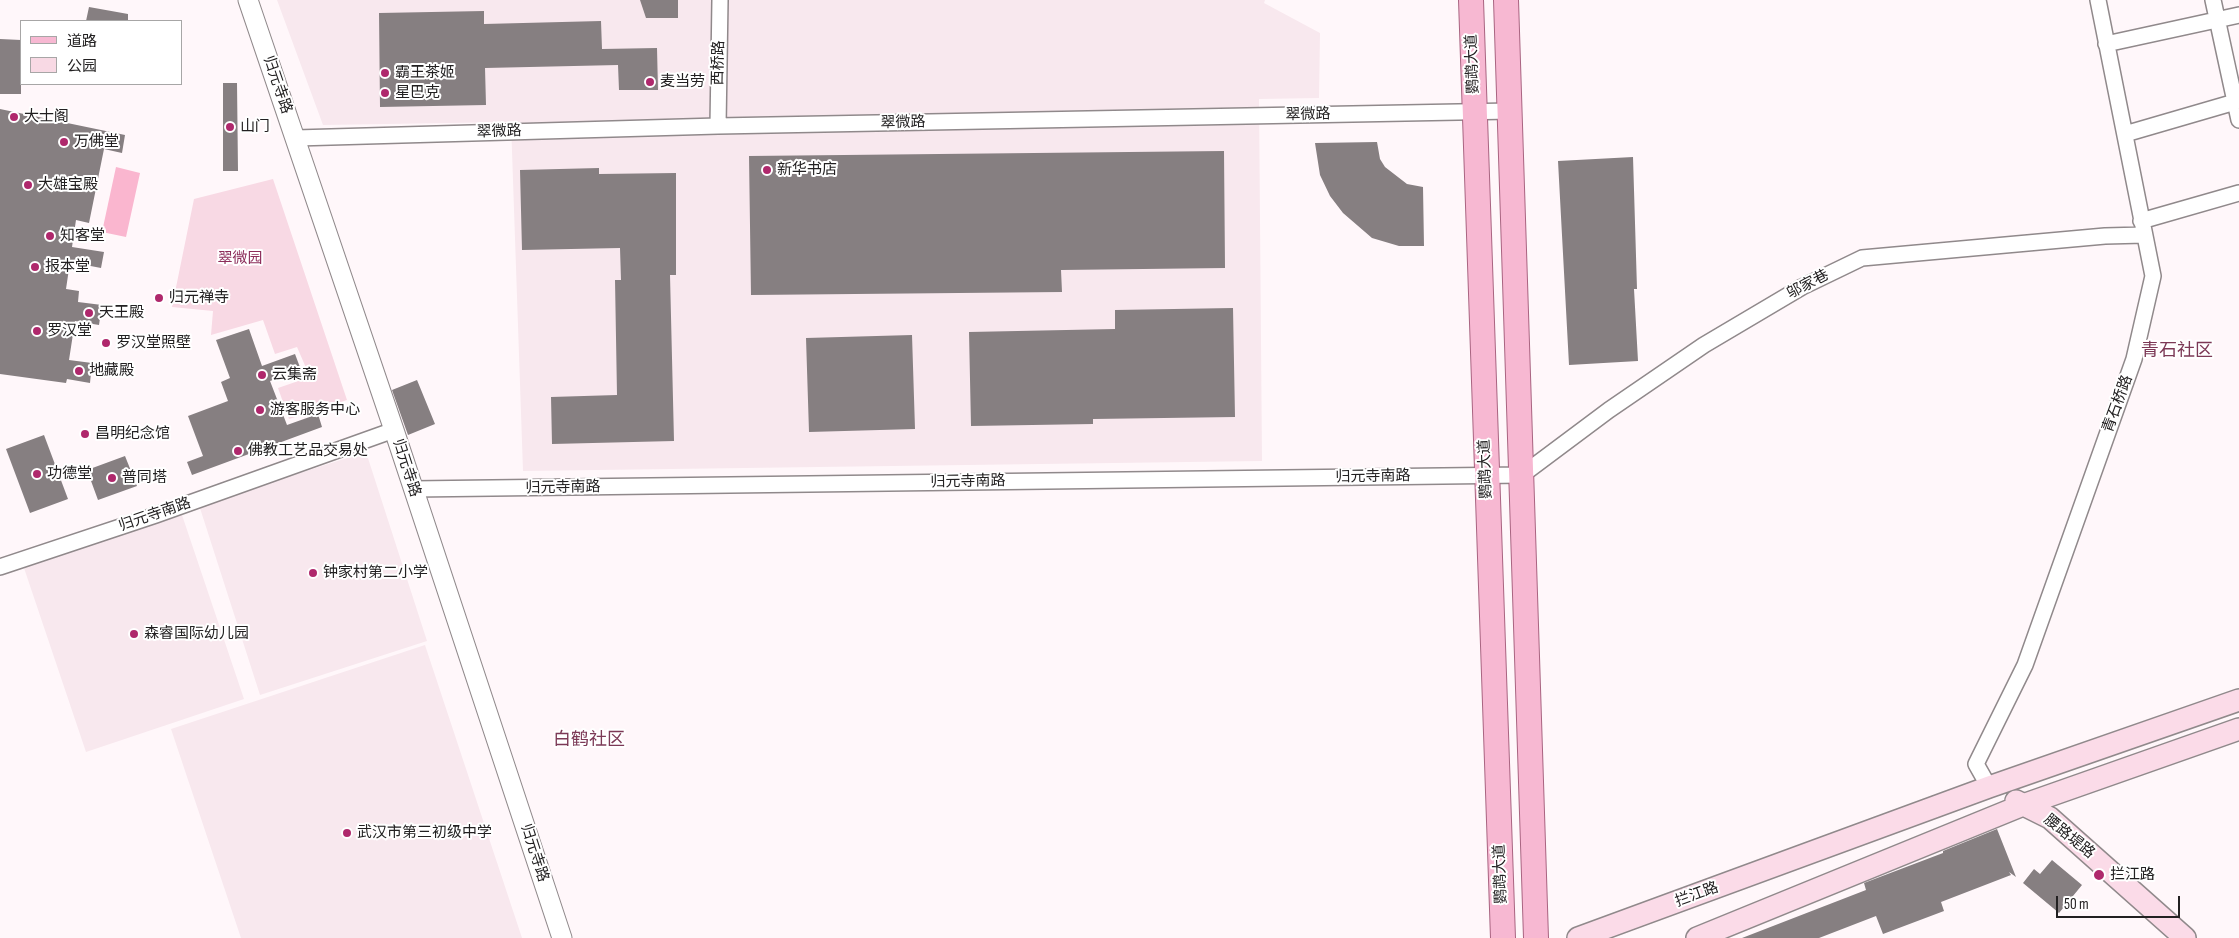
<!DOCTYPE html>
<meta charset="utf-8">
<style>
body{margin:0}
#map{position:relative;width:2239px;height:938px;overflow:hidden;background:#fff7fa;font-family:"Sofia Sans Condensed","Noto Sans SC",sans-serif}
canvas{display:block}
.legend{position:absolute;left:20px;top:20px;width:162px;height:65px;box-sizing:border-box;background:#fff;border:1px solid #a7a6a6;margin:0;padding:6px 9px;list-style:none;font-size:15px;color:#222021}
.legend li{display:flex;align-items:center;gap:10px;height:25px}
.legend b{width:25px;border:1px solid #a7a6a6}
.scale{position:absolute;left:2056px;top:896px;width:124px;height:22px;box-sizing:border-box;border:2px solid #222021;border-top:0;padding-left:6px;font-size:15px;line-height:18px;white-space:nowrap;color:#222021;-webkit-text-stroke:4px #fff;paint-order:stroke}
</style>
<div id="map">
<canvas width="2239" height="938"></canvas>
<ul class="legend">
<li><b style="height:6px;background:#f7b8d2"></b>道路</li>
<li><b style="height:14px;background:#f8d9e4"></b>公园</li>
</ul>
<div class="scale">50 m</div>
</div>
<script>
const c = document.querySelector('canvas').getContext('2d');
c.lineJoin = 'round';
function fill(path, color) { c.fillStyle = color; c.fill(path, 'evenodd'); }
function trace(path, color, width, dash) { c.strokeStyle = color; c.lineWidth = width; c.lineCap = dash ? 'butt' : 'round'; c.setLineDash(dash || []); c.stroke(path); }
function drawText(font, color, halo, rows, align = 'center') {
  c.font = font + ' "Sofia Sans Condensed","Noto Sans SC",sans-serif'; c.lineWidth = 4; c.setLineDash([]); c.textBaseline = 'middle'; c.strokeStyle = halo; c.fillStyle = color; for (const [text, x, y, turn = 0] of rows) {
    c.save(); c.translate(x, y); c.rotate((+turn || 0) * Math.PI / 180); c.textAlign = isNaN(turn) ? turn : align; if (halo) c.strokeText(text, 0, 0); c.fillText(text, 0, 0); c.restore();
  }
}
fill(new Path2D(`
 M277 0H1265L1264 3 1320 33 1319 98 1259 99 1262 461 523 471 511 122 323 125Z
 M366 452 427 641 260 695 199 505Z
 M182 515 244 699 86 752 24 568Z
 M425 645 522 938H241L171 729Z`), '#f8e8ee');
fill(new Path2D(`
 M273 179 347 400 289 419 278 388 310 377 297 347 275 354 263 320 211 335 213 311 172 307 194 199Z`), '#f8d9e4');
fill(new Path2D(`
 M116 167 140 173 126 237 102 232Z`), '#fab6cf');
fill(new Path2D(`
 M640 0H678V18H646Z
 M89 7 128 14V21H86Z
 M484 11V24L601 21 602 49 657 48 658 90H619L618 65 485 68 486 105 380 107 379 13Z
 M0 39 21 40V94H0Z
 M223 83H237L238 171H223Z
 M0 109 125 135 122 153 104 149 89 223 76 220 72 247 104 252 101 268 70 262 66 289 79 291 78 302 102 305 99 325 75 321 69 360 92 363 90 383 67 379 66 383 0 374Z
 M1377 142 1380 159 1385 167 1407 184 1423 187 1424 246H1399L1372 238 1343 213 1330 196 1320 175 1315 143Z
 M1224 151 1225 268 1061 270 1062 292 751 295 749 156Z
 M1633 157 1637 289H1634L1638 361 1569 365 1558 161Z
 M599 168V174L676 173V275H670L674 441 552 444 551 397 617 395 615 280H621L620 248 522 250 520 170Z
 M1233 308 1235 417 1093 419V424L971 426 969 332 1115 329V310Z
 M249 329 262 366 295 354 301 370 270 381 287 425 318 414 322 427 192 475 187 462 203 456 188 416 228 401 221 382 230 378 216 340Z
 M912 335 915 429 809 432 806 338Z
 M417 380 435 424 408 435 392 390Z
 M44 435 68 499 30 513 6 449Z
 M125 456 137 486 98 500 87 470Z
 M1997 829 2016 877 2009 872 2011 875 1941 902 1944 911 1883 934 1876 916 1819 938H1742L1866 890 1864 883 1943 853V851Z
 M2052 860 2082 885 2059 913 2023 883 2034 869 2040 874Z`), '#867f81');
const minor = new Path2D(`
 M2213 0 2239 120
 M2106 44 2239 15
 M718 126 720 0
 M2125 134 2235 102
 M296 138 718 126 1511 111
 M2141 221 2239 193
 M413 489 1522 475 1609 410 1704 345 1802 287 1862 258 2105 236 2144 235
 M0 567 156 515 394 430
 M1989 787 1976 764 2025 665 2134 359 2153 276 2098 0`);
const tertiary = new Path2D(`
 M248 0 394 430 562 938`);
const secondary = new Path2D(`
 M2016 801 2050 818 2185 938
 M1578 938 1989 787 2239 700
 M1697 938 2023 805 2239 729`);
const primary = new Path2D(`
 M1471 0 1503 938
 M1506 0 1536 938`);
trace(minor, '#90898b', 18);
trace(tertiary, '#90898b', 21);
trace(secondary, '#90898b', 24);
trace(primary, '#a96481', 26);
trace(minor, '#fff', 15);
trace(tertiary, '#fff', 19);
trace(secondary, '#fbdbe8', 21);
trace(primary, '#f7b8d2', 24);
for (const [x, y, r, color] of [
 [385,73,5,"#af286c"],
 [650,82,5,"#af286c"],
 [385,93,5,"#af286c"],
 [14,117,5,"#af286c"],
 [230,127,5,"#af286c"],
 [64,142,5,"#af286c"],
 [767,170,5,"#af286c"],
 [28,185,5,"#af286c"],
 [50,236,5,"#af286c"],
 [35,267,5,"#af286c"],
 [159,298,5,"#af286c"],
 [89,313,5,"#af286c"],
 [37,331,5,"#af286c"],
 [106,343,5,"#af286c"],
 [79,371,5,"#af286c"],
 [262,375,5,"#af286c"],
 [260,410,5,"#af286c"],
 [85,434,5,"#af286c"],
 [238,451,5,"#af286c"],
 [37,474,5,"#af286c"],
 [112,478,5,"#af286c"],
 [313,573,5,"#af286c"],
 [134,634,5,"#af286c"],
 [347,833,5,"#af286c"],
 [2099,875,6,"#af286c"]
]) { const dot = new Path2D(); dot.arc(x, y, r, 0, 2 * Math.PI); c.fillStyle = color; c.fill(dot); trace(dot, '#fff', 2); }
drawText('15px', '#222021', '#fff', [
 ["西桥路",719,63,-89],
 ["鹦鹉大道",1473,64,-92],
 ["归元寺路",277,85,71],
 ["翠微路",1308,115,-1],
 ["翠微路",903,123,-1],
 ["翠微路",499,132,-2],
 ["邬家巷",1808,285,-28],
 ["青石桥路",2118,404,-70],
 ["归元寺路",406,468,72],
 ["鹦鹉大道",1486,469,-92],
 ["归元寺南路",1373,477,-1],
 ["归元寺南路",968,482,-1],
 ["归元寺南路",563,488,-1],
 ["归元寺南路",155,515,-19],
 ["腰路堤路",2069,837,39],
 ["归元寺路",534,853,72],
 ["鹦鹉大道",1501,874,-92],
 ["拦江路",1697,895,-20]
]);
drawText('15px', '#222021', '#fff', [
 ["霸王茶姬",395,73],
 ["麦当劳",660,82],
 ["星巴克",395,93],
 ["大士阁",24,117],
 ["山门",240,127],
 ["万佛堂",74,142],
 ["新华书店",777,170],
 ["大雄宝殿",38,185],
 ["知客堂",60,236],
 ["报本堂",45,267],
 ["归元禅寺",169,298],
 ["天王殿",99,313],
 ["罗汉堂",47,331],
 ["罗汉堂照壁",116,343],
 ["地藏殿",89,371],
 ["云集斋",272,375],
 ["游客服务中心",270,410],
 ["昌明纪念馆",95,434],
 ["佛教工艺品交易处",248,451],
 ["功德堂",47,474],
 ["普同塔",122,478],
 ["钟家村第二小学",323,573],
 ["森睿国际幼儿园",144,634],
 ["武汉市第三初级中学",357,833],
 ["拦江路",2110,875]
], 'left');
drawText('15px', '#8c2d5a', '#fff', [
 ["翠微园",240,259]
]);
drawText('18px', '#7c3956', '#fff', [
 ["青石社区",2177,351],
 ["白鹤社区",589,740]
]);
</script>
